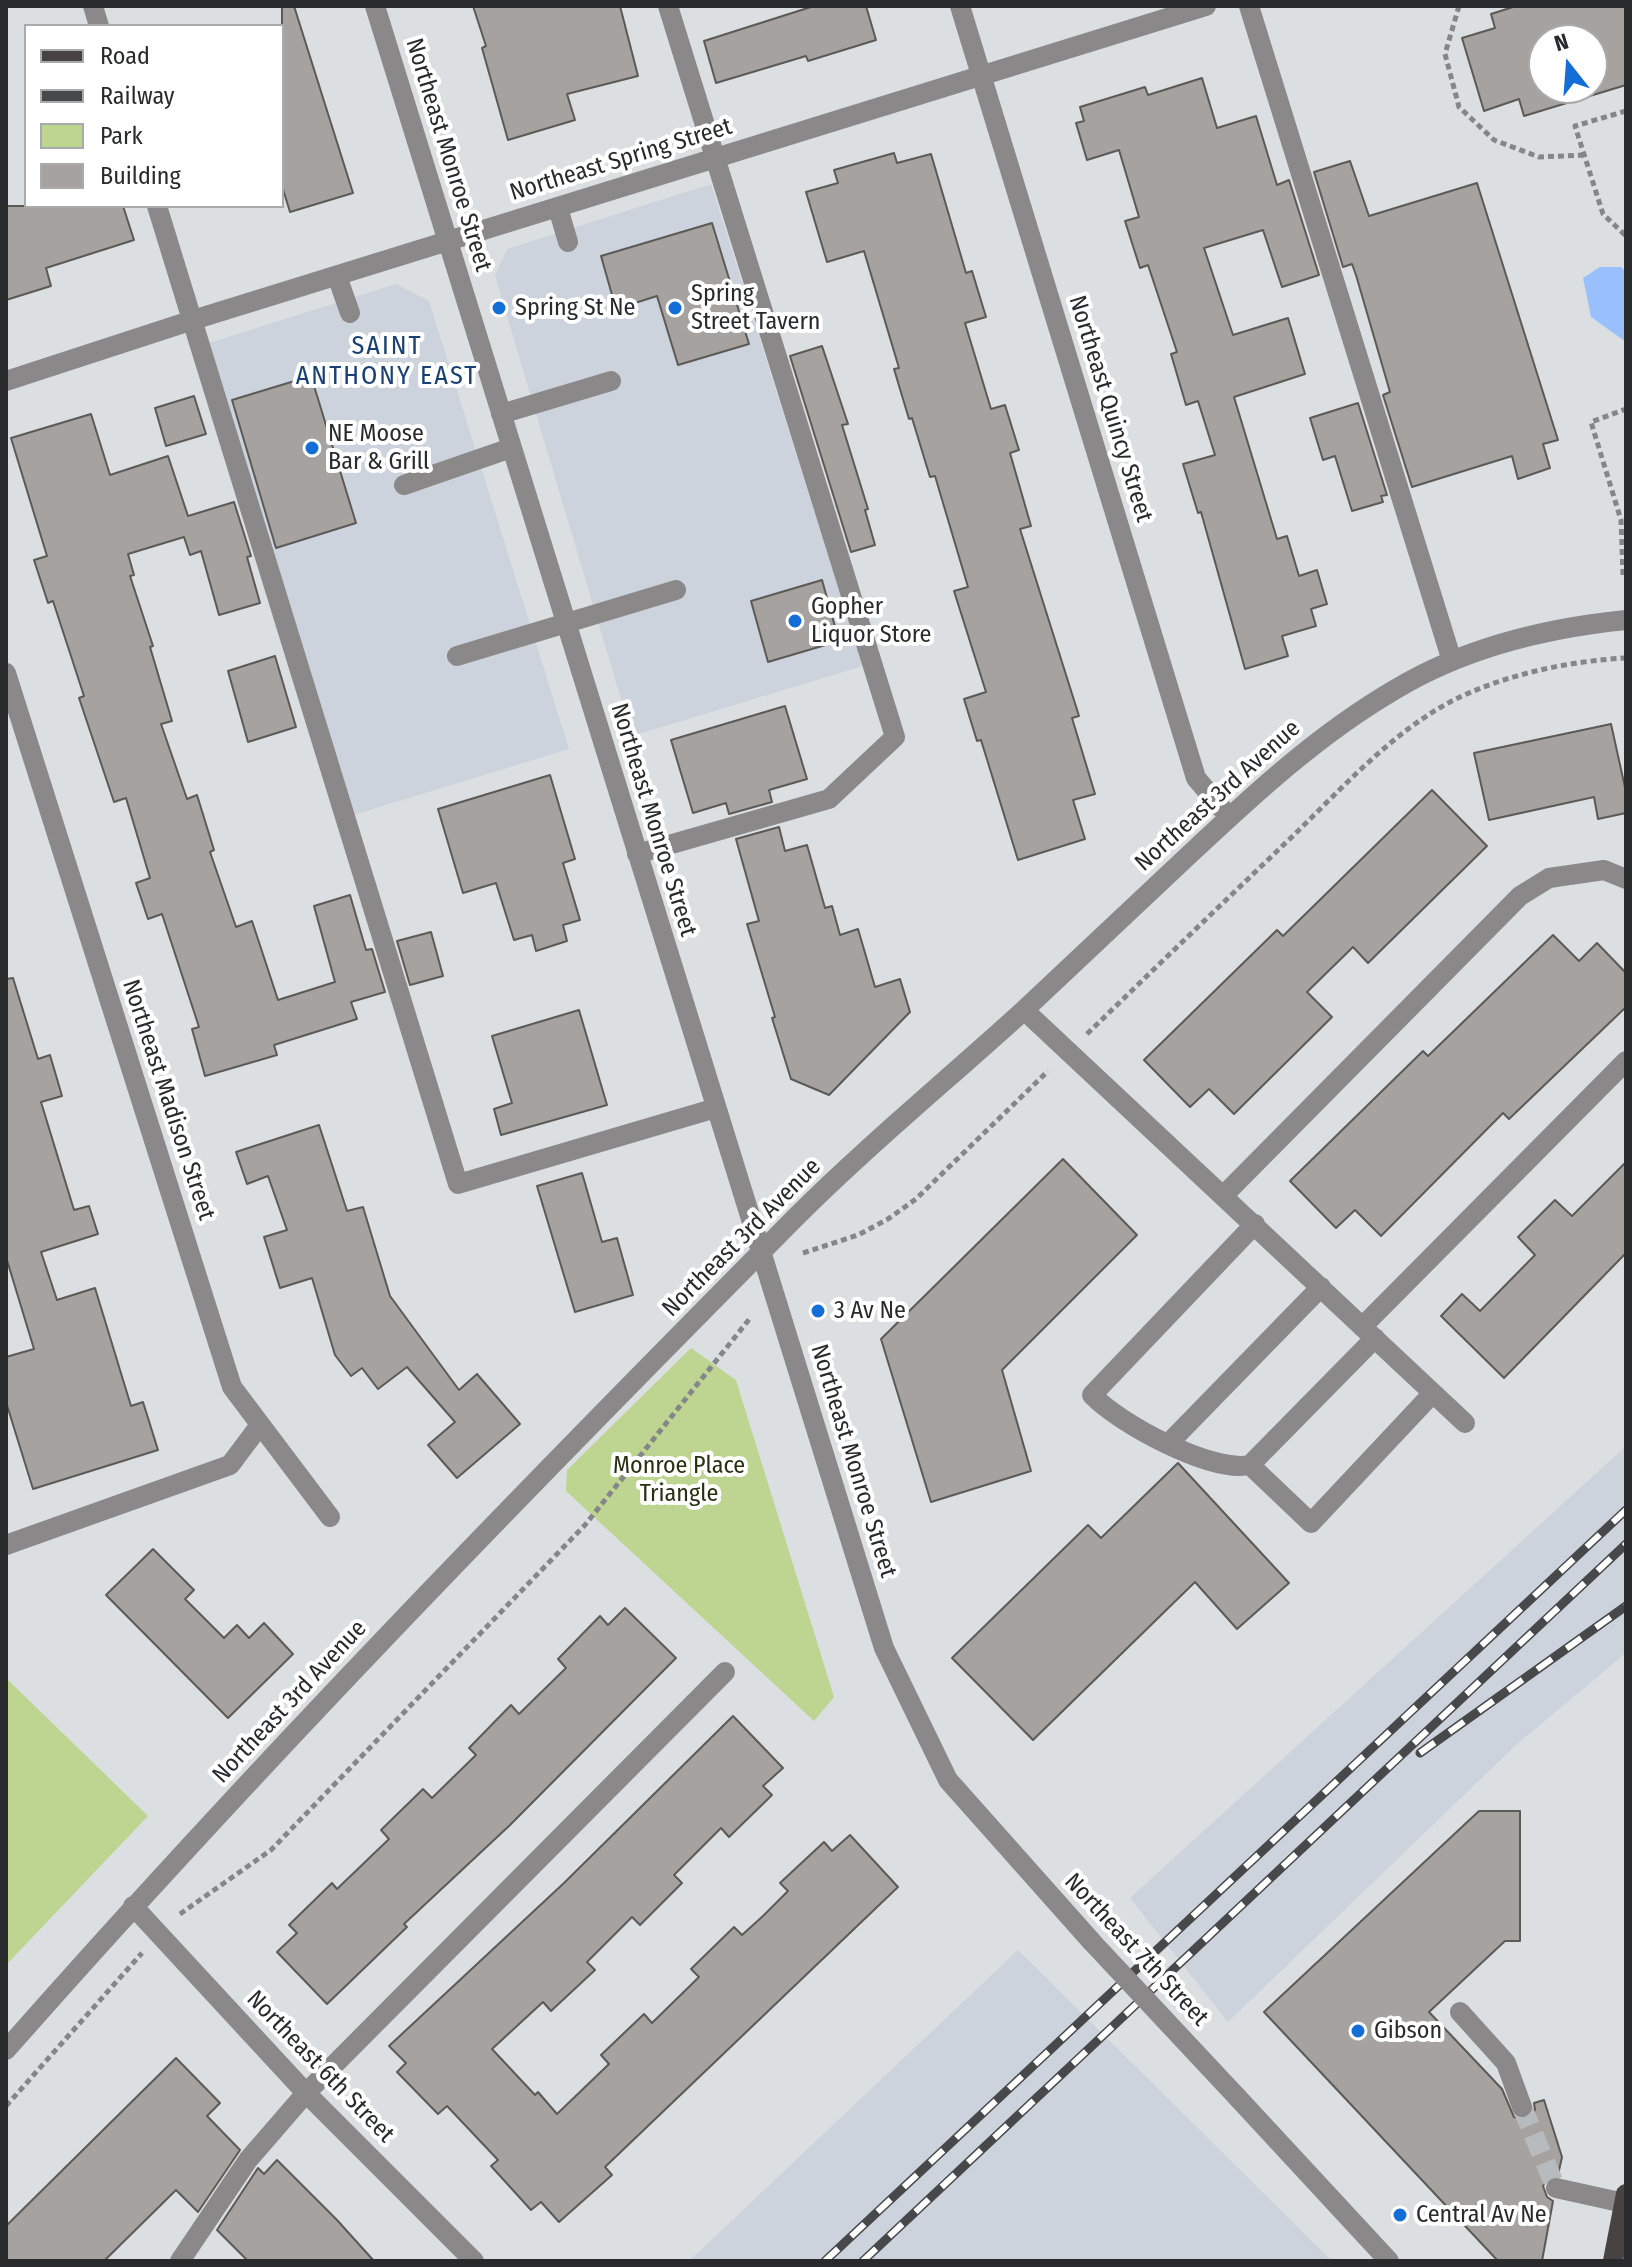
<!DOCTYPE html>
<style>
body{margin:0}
#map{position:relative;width:1632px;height:2267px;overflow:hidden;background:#dcdfe2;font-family:"Fira Sans Condensed",sans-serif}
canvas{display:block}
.frame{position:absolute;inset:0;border:8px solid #292a2c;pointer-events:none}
.legend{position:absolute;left:24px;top:24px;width:260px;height:184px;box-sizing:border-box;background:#fff;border:2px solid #a9aaab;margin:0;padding:10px 14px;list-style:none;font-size:24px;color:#292a2c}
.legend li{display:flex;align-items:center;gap:16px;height:40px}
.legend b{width:40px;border:2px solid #a9aaab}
.north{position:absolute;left:1528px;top:24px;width:80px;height:80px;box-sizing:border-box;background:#fff;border:2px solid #a9aaab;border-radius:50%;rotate:343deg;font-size:22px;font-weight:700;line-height:32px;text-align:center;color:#292a2c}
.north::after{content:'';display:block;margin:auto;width:28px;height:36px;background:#146ed7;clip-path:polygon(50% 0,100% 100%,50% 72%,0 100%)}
</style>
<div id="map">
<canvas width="1632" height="2267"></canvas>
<div class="frame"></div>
<ul class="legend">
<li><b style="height:10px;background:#474342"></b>Road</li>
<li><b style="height:10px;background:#47484a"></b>Railway</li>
<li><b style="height:22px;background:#bdd590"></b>Park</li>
<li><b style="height:22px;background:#a5a29f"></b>Building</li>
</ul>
<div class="north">N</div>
</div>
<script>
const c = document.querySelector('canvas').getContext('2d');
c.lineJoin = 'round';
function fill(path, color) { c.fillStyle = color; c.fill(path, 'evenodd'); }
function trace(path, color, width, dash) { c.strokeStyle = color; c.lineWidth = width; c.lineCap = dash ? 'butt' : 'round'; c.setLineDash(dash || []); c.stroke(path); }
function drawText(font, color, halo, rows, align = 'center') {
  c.font = font + ' "Fira Sans Condensed",sans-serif'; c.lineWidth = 8; c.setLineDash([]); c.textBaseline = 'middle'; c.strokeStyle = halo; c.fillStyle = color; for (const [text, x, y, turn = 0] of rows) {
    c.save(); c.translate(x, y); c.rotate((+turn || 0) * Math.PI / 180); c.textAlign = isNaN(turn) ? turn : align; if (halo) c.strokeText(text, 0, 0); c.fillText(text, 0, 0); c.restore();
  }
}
fill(new Path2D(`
 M711 184 863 666 632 736 495 276 507 249Z
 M396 284 429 301 569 749 337 820 193 348Z
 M1626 1446V1653L1516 1745 1228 2022 1130 1898Z
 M1018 1950 1332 2261H689Z`), '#cdd3dc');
fill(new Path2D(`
 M691 1348 736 1380 834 1697 814 1721 566 1491 567 1470Z
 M6 1678 148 1816 6 1965Z`), '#bdd590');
fill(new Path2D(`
 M1600 267H1621L1626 272V342L1591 317 1583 278Z`), '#99bffd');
const building = new Path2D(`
 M282 6H294L353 193 290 212 282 186Z
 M473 6H620L638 76 567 94 575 120 508 140 482 48 486 46Z
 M814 6H866L876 40 808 61 806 56 716 83 704 41Z
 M1516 6H1626V85L1524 116 1519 99 1484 111 1462 38 1495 28 1491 14ZM1544 40H1592V88H1544Z
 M1202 78 1217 128 1256 116 1277 185 1289 180 1319 275 1282 287 1263 230 1204 248 1233 335 1288 318 1305 374 1234 397 1277 539 1287 536 1299 576 1317 570 1327 604 1311 609 1316 626 1282 636 1288 656 1245 669 1201 512 1198 513 1183 464 1215 455 1198 401 1186 405 1171 354 1177 352 1148 265 1140 268 1125 221 1139 217 1119 150 1087 160 1076 123 1084 121 1080 107 1145 87 1148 95Z
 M894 153 897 163 931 154 966 273 972 271 986 317 965 323 991 409 1005 405 1019 450 1010 453 1031 526 1020 529 1079 716 1072 718 1095 794 1073 800 1085 839 1018 860 981 740 977 741 964 699 986 692 954 591 968 587 935 476 930 477 912 418 909 419 894 369 899 368 864 251 827 262 806 192 838 183 834 170Z
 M1350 161 1369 216 1477 183 1558 440 1543 444 1550 468 1518 479 1512 456 1412 487 1383 395 1390 392 1356 275 1352 264 1343 267 1314 172Z
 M6 206H123L134 240 46 268 51 286 6 300Z
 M712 223 749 344 678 365 657 296 616 309 601 256Z
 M822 346 848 424 842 425 868 509 865 510 875 545 851 552 790 356Z
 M311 376 356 523 276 548 232 400Z
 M194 396 206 434 166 446 155 408Z
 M1358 403 1387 495 1381 496 1383 502 1352 511 1335 456 1323 460 1310 418Z
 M91 414 110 475 168 456 188 516 234 502 251 556 247 557 260 603 219 615 201 551 190 555 184 537 128 554 134 575 130 576 153 646 150 647 172 721 161 724 187 799 197 795 214 850 210 852 236 927 252 921 278 1000 335 982 314 906 350 895 366 950 372 949 385 992 351 1002 357 1019 274 1045 277 1055 205 1076 192 1029 199 1027 162 914 148 919 136 883 150 878 126 798 114 802 79 698 84 696 53 601 48 603 34 560 47 556 11 438Z
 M822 580 839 641 768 662 751 601Z
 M275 656 296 727 248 742 228 671Z
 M785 706 807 779 769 790 772 802 729 814 726 803 693 813 671 740Z
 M1611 724 1626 792V813L1598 819 1594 797 1489 820 1474 753Z
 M550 775 575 859 563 863 580 920 563 925 567 941 536 951 532 935 514 940 496 883 463 893 438 809Z
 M1432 790 1487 846 1368 963 1353 947 1307 992 1332 1017 1234 1114 1209 1089 1190 1107 1144 1060 1277 930 1283 936Z
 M779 827 785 851 807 845 825 908 832 906 840 935 858 929 875 987 900 979 910 1012 829 1095 791 1079 772 1018 775 1017 747 924 759 921 736 839Z
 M431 932 443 976 410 985 397 941Z
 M1553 935 1579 961 1597 943 1626 973V1007L1509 1119 1503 1113 1381 1236 1355 1210 1336 1228 1290 1181 1423 1051 1428 1056Z
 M13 978 38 1059 50 1055 62 1096 41 1102 74 1210 89 1206 98 1234 41 1252 57 1300 95 1288 131 1406 143 1402 158 1450 33 1489 6 1402V1357L34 1349 6 1257V979Z
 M579 1010 607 1105 501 1135 494 1109 512 1103 492 1036Z
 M319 1125 347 1211 363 1207 390 1296 459 1390 477 1374 520 1424 457 1478 428 1445 455 1422 407 1367 378 1389 362 1368 351 1376 335 1355 312 1278 280 1288 264 1237 287 1230 268 1176 247 1184 236 1152Z
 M1063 1159 1137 1235 1002 1370 1031 1471 931 1502 881 1339Z
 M1626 1162V1253L1504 1378 1441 1316 1462 1294 1480 1311 1535 1255 1518 1237 1555 1200 1572 1216Z
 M582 1173 602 1242 617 1238 633 1295 575 1312 537 1186Z
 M1178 1463 1289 1583 1237 1629 1195 1582 1033 1740 952 1658 1088 1525 1101 1538Z
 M153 1549 194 1590 185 1599 224 1638 237 1625 249 1638 264 1623 293 1654 228 1718 106 1595Z
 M625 1608 676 1658 509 1826 404 1924 407 1927 327 2004 277 1952 297 1933 289 1925 332 1883 337 1889 389 1839 381 1830 423 1789 432 1798 476 1755 469 1748 511 1705 519 1714 566 1668 558 1659 600 1616 608 1625Z
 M733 1716 783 1768 763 1786 772 1795 729 1837 721 1828 674 1875 682 1883 640 1925 632 1917 587 1962 595 1970 551 2011 543 2002 492 2049 535 2095 538 2092 557 2114 609 2064 601 2055 644 2014 652 2023 699 1977 691 1969 734 1927 742 1935 763 1916 788 1891 780 1883 824 1842 832 1851 850 1835 898 1887 605 2167 612 2175 559 2222 541 2202 531 2210 491 2166 498 2160 447 2106 438 2114 397 2072 406 2063 389 2046 564 1883Z
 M1479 1811H1520V1941H1505L1429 2012 1502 2089 1514 2117 1527 2119 1535 2110 1534 2103 1544 2100 1562 2157 1558 2175 1547 2179 1543 2186 1547 2197 1553 2201 1542 2261H1498L1264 2012Z
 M176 2058 220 2103 207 2116 240 2150 198 2212 176 2190 104 2261H6V2226Z
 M277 2160 337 2220 374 2261H248L217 2230 258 2168 264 2174Z`);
fill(building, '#a5a29f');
trace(building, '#5c5a57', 2);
trace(new Path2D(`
 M1522 2107 1556 2188`), '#b8bbbe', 20, [20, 10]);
trace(new Path2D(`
 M1459 6 1445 54 1459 107 1494 140 1539 157 1584 155
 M1626 111 1575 126 1603 214 1626 236
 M1623 575 1621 520 1591 422 1626 409
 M1087 1034C1157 966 1227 899 1297 832 1344 786 1392 733 1450 702 1502 675 1568 661 1626 658
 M803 1253 858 1235 888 1219 916 1199 1048 1071
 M180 1914 271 1850 585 1525 751 1317
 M6 2106 142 1953`), '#848689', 5, [6, 4]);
trace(new Path2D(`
 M93 6 99 26
 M375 6 884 1648 948 1780 1092 1942
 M960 6 1196 778 1229 817
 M1249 6 1452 661
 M157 206 458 1184 716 1108
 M558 208 568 242
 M337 276 350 313
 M6 381 193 320 1206 6
 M501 414 611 381
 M404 485 511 448
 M457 656 676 590
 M6 673 232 1387 330 1517
 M637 854 829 799 895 737 668 6
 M1024 1010 1465 1423
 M1223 1196 1520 896 1549 878 1604 870 1626 879
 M1255 1224 1092 1395C1120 1424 1211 1473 1250 1465L1375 1338
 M1362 1327 1626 1061
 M1168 1444 1321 1287
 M1250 1465 1311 1523 1433 1393
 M6 1545 230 1465 260 1425
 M133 1906 306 2093 474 2261
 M1460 2012 1506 2063 1522 2107
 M6 2050C258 1764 525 1490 794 1219 866 1147 946 1081 1022 1012 1078 959 1134 906 1190 854 1254 794 1320 733 1396 689 1466 647 1546 628 1626 620
 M1238 2098 1389 2261
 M1556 2188 1624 2203
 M180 2261 248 2160 306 2093 725 1672`), '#8a8888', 20);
trace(new Path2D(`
 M1613 2261 1626 2194`), '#474342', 20);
const rail = new Path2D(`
 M1420 1753 1626 1606
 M825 2261 1626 1510
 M863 2261 1626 1544`);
trace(rail, '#47484a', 9);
trace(rail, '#fff', 6, [18]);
trace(new Path2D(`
 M1092 1942 1238 2098`), '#8a8888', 20);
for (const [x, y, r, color] of [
 [499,308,8,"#146ed7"],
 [675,308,8,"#146ed7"],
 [312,448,8,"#146ed7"],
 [795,621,8,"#146ed7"],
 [818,1311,8,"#146ed7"],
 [1358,2031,8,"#146ed7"],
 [1400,2215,8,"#146ed7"]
]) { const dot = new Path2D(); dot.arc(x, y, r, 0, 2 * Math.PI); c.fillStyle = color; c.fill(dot); trace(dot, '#fff', 3); }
drawText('24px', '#292a2c', '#fff', [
 ["Northeast Monroe Street",448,155,73],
 ["Northeast Spring Street",621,160,-17],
 ["Northeast Quincy Street",1110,409,73],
 ["Northeast 3rd Avenue",1218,796,-42],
 ["Northeast Monroe Street",653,820,73],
 ["Northeast Madison Street",168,1100,72],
 ["Northeast 3rd Avenue",742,1238,-45],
 ["Northeast Monroe Street",853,1461,73],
 ["Northeast 3rd Avenue",290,1702,-47],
 ["Northeast 7th Street",1136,1950,47],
 ["Northeast 6th Street",320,2067,46]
]);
drawText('24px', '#292a2c', '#fff', [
 ["Spring",691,294],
 ["Street Tavern",691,322],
 ["Spring St Ne",515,308],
 ["NE Moose",328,434],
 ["Bar & Grill",328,462],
 ["Gopher",811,607],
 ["Liquor Store",811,635],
 ["3 Av Ne",834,1311],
 ["Gibson",1374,2031],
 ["Central Av Ne",1416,2215]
], 'left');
drawText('24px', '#273012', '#fff', [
 ["Monroe Place",679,1466],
 ["Triangle",679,1494]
]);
c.letterSpacing = '2px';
drawText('26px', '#184074', '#fff', [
 ["SAINT",387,347],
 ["ANTHONY EAST",387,377]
]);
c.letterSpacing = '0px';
</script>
